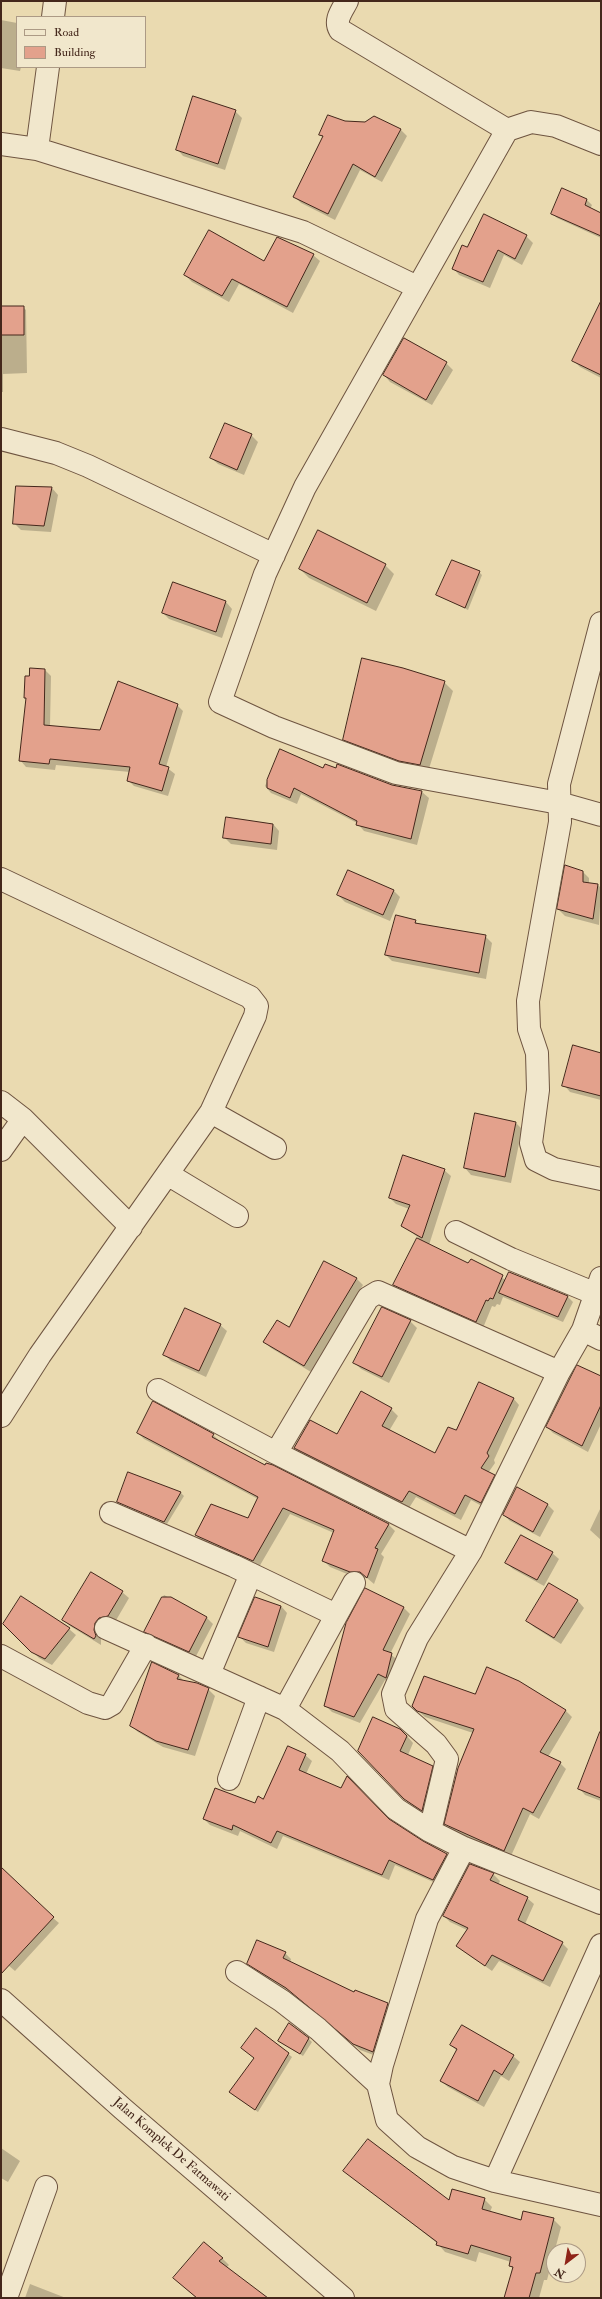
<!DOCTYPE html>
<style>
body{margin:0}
#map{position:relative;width:602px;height:2299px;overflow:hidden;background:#eadab0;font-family:"IM FELL Double Pica",serif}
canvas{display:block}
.frame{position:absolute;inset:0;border:2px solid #44271b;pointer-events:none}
.legend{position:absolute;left:16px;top:16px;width:130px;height:52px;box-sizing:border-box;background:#f1e7cc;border:1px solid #ac9a85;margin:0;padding:5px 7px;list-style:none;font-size:12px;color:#44271b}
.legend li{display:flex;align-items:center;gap:8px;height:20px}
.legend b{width:20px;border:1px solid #ac9a85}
.north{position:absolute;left:546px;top:2243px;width:40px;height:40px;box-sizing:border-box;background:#f1e7cc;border:1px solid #ac9a85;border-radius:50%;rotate:211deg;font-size:11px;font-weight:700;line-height:16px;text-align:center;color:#44271b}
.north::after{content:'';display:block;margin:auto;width:14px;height:18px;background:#8f2418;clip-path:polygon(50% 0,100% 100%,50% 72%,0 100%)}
</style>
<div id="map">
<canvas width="602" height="2299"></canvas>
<div class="frame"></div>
<ul class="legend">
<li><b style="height:5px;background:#f1e7cc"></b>Road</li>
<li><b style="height:11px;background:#e3a18c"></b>Building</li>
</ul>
<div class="north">N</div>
</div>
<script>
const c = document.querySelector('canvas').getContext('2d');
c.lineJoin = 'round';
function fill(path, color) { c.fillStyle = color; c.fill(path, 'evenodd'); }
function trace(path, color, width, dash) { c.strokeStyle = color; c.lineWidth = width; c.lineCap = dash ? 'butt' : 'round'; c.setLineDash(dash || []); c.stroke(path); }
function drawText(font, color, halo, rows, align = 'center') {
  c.font = font + ' "IM FELL Double Pica",serif'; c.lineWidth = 3; c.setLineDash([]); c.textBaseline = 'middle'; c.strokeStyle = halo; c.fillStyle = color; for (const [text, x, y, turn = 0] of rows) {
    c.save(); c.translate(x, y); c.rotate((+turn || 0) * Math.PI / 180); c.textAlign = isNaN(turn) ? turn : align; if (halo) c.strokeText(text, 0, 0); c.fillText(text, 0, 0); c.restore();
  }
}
fill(new Path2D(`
 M1 20 17 23V67H21L20 71 1 68Z
 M235 111 242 118 225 170 183 156 177 149Z
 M375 118 401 130 407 136 382 182 360 170 335 220 301 203 295 197 323 138 320 134 345 122 365 123Z
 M587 200 592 205 590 209 601 214V238L557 218 552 213Z
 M526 236 533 243 522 265 504 255 490 288 459 275 453 268 468 248Z
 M313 255 320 261 293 313 239 284 229 302 192 282 185 275Z
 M1 307H23L26 310 27 373 3 374V392H1Z
 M601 337V378L580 367 573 360Z
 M404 339 446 363 453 370 432 405 390 382 384 375Z
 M251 435 258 442 244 475 218 464 211 458Z
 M52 488 58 495 51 532 21 530 14 523Z
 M385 565 394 574 376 611 309 578 300 569Z
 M479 572 482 575 468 610 437 594Z
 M173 583 226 602 232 609 222 638 169 619 163 613Z
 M45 670 51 676 50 726 101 731 177 705 183 711 166 767 175 774 168 796 134 786 128 780 130 772 56 765 55 770 26 767 20 760 27 700 25 698 30 677Z
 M444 682 453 691 428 772 352 748 344 739Z
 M281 750 323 769 422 792 429 798 417 845 364 831 357 823 301 794 297 804 271 793 265 786Z
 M273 824 279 831 277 850 231 844 224 837Z
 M583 872 589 878V884L598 885 601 888 599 925 565 916 558 909Z
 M393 890 400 897 390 921 345 902 338 895Z
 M415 921 418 924 485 936 492 943 486 979 392 961 386 955Z
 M601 1054V1100L570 1092 564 1085Z
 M516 1123 522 1129 511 1183 471 1175 465 1168Z
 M444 1170 451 1176 429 1245 469 1265 471 1260 506 1280 510 1273 568 1297 573 1302 563 1322 503 1297 500 1305 497 1304 495 1307 492 1306 483 1328 401 1291 394 1285 419 1238 403 1226 409 1209 396 1204 390 1198Z
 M325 1262 357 1279 363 1285 311 1372 271 1348 265 1342 290 1329Z
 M410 1321 417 1328 389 1383 361 1369 354 1362Z
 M220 1325 227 1331 206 1377 171 1361 164 1354Z
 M601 1377V1424L588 1452 553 1433 547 1427Z
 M513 1398 519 1405 494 1460 495 1463 488 1473 500 1482 487 1509 471 1500 461 1520 416 1497 409 1508 301 1454 295 1448 338 1435 391 1409 398 1416 389 1431 435 1455 457 1431Z
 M138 1433 213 1435 220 1441 265 1466 389 1525 395 1531 381 1554 384 1557 374 1584 367 1578H357L330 1567 324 1561 334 1533 290 1514 259 1567 203 1542 196 1535 248 1519 258 1499 144 1439Z
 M129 1473 181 1493 184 1496 167 1524 118 1502Z
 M547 1504 554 1511 540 1537 510 1521 504 1515Z
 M601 1507V1540L590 1530Z
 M552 1553 559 1559 544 1586 513 1569 506 1563Z
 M549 1584 578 1601 584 1608 561 1644 534 1627 527 1620Z
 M122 1592 129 1598 115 1622 101 1629V1645L70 1626 64 1620Z
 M164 1595 207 1618 213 1624 195 1658 152 1638 145 1631Z
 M281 1606 287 1613 274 1652 246 1643 239 1636Z
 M403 1607 410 1614 390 1654 399 1661 393 1684 385 1680 360 1723 332 1712 325 1705Z
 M5 1624 69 1629 76 1635 52 1665 39 1658Z
 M152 1664 179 1676 184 1681 208 1689 215 1696 195 1756 163 1747 138 1732 131 1725Z
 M475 1695 565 1710 572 1717 548 1757 560 1763 566 1769 539 1819 530 1814 511 1856 452 1831 446 1824 473 1733 425 1717 413 1706Z
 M407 1736 413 1743 408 1755 432 1767 439 1773 428 1816 412 1806 359 1751Z
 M305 1755 312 1761 306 1774 446 1854 453 1861 440 1885 395 1865 389 1880 283 1836 277 1849 240 1831 238 1836 210 1825 204 1819 264 1800Z
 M601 1765V1801L585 1795 579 1788Z
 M493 1874 500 1881 498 1885 527 1898 534 1904 525 1924 562 1943 568 1949 550 1987 499 1961 492 1971 457 1946 467 1930 450 1922 444 1916Z
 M1 1875 59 1923 15 1971 1 1959Z
 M285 1953 291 1959 290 1963 355 1993 387 2004 393 2010 379 2057 360 2050 293 1994 255 1970 248 1964Z
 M257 2029 292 2057 258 2112 233 2095 255 2058Z
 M309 2039 312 2042 303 2056 279 2041Z
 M451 2045 513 2056 520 2062 509 2081 501 2076 484 2107 448 2087 441 2081 457 2051Z
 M1 2148 20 2161 8 2182 1 2178Z
 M345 2171 450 2202 484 2199 492 2207 490 2212 522 2221 553 2219 561 2227 547 2280H544L539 2298H505L514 2269 510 2265 511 2262 479 2252 476 2262 445 2252 437 2243Z
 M222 2258 229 2265 226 2268 267 2298H196L181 2284Z
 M30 2284 66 2298H25Z`), '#0003');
const building = new Path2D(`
 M193 96 236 110 218 164 176 150Z
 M328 115 345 121 365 122 374 116 401 129 375 177 353 164 328 214 293 197 323 136 319 135Z
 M562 188 587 199 585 205 601 213V236L551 214Z
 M484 214 527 235 515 259 498 250 483 282 452 269 462 245 467 247Z
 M209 230 264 261 277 237 314 254 287 307 232 279 222 296 184 275Z
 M601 301V375L572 361Z
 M1 306H24V335H1Z
 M404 338 447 362 426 400 383 375Z
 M225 423 252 434 237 470 210 458Z
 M16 486 52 487 44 526 13 524Z
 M318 530 386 564 367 603 299 569Z
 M452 560 480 571 465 608 436 595Z
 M173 582 226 601 216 632 162 613Z
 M362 658 403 668 445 681 420 765 399 761 343 740Z
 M30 668 45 669 44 725 100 730 118 681 178 704 159 764 169 767 162 791 127 781 130 767 50 759 49 764 19 761 26 698H24L25 676H29Z
 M280 749 323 768 325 764 336 768 337 764 392 785 422 791 411 839 356 825 357 821 294 788 290 798 267 788V780Z
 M226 817 273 824 271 844 223 838Z
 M565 865 583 871V882L598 884 593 919 557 909Z
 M348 870 394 890 383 915 337 895Z
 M396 915 416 920 415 923 486 935 479 973 385 955Z
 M573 1045 601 1053V1096L562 1086Z
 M475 1113 516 1122 505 1177 464 1168Z
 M403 1155 445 1169 422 1238 401 1226 410 1205 389 1198Z
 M417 1238 468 1263 471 1259 503 1275 493 1299 490 1298 488 1301 486 1300 476 1322 393 1285Z
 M324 1261 357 1278 304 1366 263 1342 277 1320 289 1327Z
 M509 1272 568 1296 558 1317 499 1293Z
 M382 1307 411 1320 382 1377 353 1363Z
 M185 1308 221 1324 199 1371 163 1355Z
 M577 1365 601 1376V1405L582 1446 546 1427Z
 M479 1382 514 1398 487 1453 489 1456 481 1468 495 1475 481 1503 465 1495 455 1514 409 1491 402 1502 294 1448 310 1420 337 1434 361 1391 392 1408 382 1426 435 1453 448 1427 456 1430Z
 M153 1401 214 1434 212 1437 265 1465 266 1463 273 1465 389 1524 375 1548 378 1549 367 1578 360 1572H350L322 1561 334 1530 283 1508 253 1561 195 1535 211 1504 248 1518 258 1497 137 1433Z
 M128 1472 181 1492 164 1522 117 1502Z
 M517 1487 548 1504 533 1532 503 1515Z
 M521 1535 553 1552 537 1580 505 1563Z
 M91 1572 123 1591 108 1616 99 1618 95 1623 94 1630 96 1636 94 1639 62 1620Z
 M549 1583 578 1600 554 1638 526 1621Z
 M365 1588 404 1607 383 1650 392 1653 386 1678 378 1674 354 1717 324 1706 346 1623Z
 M21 1596 70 1628 45 1659 31 1652 3 1624Z
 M162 1597H171L207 1617 189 1652 144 1632Z
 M255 1597 281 1606 268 1647 238 1637Z
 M152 1662 179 1675 177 1679 197 1683 209 1688 188 1750 156 1741 130 1726Z
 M487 1667 519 1681 566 1710 540 1752 561 1762 533 1813 523 1808 504 1851 444 1824 458 1768 474 1729 417 1711 412 1706 424 1676 475 1694Z
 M373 1717 400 1729 407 1736 400 1751 433 1766 422 1811 404 1799 358 1751Z
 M600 1732 601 1733V1798L578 1789Z
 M288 1746 306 1754 299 1770 341 1788 347 1776 389 1819 423 1841 447 1854 433 1880 389 1860 382 1875 277 1831 271 1843 233 1825 232 1830 203 1819 215 1788 255 1803 258 1796 263 1799Z
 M470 1864 494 1873 490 1880 528 1897 518 1920 563 1942 543 1981 492 1955 485 1966 456 1946 468 1928 443 1916Z
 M1 1867 54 1917 1 1974Z
 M257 1940 286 1952 283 1958 354 1992 355 1990 388 2003 373 2052 353 2044 286 1988 247 1964Z
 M289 2023 309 2038 300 2054 278 2041Z
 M462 2025 514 2055 502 2075 494 2070 478 2101 440 2081 457 2049 450 2045Z
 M256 2028 289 2053 255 2110 229 2092 254 2058 241 2048Z
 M368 2139 449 2200 452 2189 485 2198 482 2209 521 2220 523 2211 554 2218 540 2273H536L529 2298H504L513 2267 509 2266 511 2257 471 2245 468 2254 436 2245 437 2242 343 2171Z
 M204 2242 223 2258 219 2261 268 2298H197L173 2278Z`);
fill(building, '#e3a18c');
trace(building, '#44271b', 1);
const minor = new Path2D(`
 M347 1C342 11 334 20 340 30L507 130
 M53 17 55 1
 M1 144 37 149 303 232 417 287
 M601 144 556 126 531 122 507 130 305 487 265 574 220 702 274 727 396 773 559 803 601 815
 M37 149 48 67
 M1 439 56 453 88 466 274 555
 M601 623 559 784 560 822 528 1001 529 1029 537 1053 538 1090 531 1143 536 1160 554 1169 601 1179
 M1 879 250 997 257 1006 255 1016 211 1112
 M1 1102 23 1119 131 1227
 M1 1150 23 1119
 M169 1175 237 1216
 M456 1232 511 1259 596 1294
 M583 1330 601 1278
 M601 1339 583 1330 559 1372 471 1551 417 1638 393 1694 396 1709 436 1744 447 1759 430 1831 464 1848 601 1903
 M158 1390 276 1453 471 1551
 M1 1416 40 1355 211 1112 275 1148
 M276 1453 368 1298 378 1292 559 1372
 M111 1513 234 1566 336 1615
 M106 1628 285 1709 340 1751 396 1809 430 1831
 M1 1656 88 1703 105 1708 112 1704 146 1645
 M209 1674 251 1574
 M285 1709 354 1583
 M229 1779 259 1697
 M464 1848 427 1919 382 2065 378 2084 387 2120 417 2147 453 2167 495 2181 601 2205
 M237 1972 282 2001 318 2029 378 2084
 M1 2000 123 2109 343 2298
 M495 2181 601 1945
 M6 2298 46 2187`);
trace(minor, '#6e5440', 24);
trace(minor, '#f1e7cc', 22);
drawText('13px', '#44271b', '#f1e7cc', [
 ["Jalan Komplek De Fatmawati",171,2150,41]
]);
</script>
